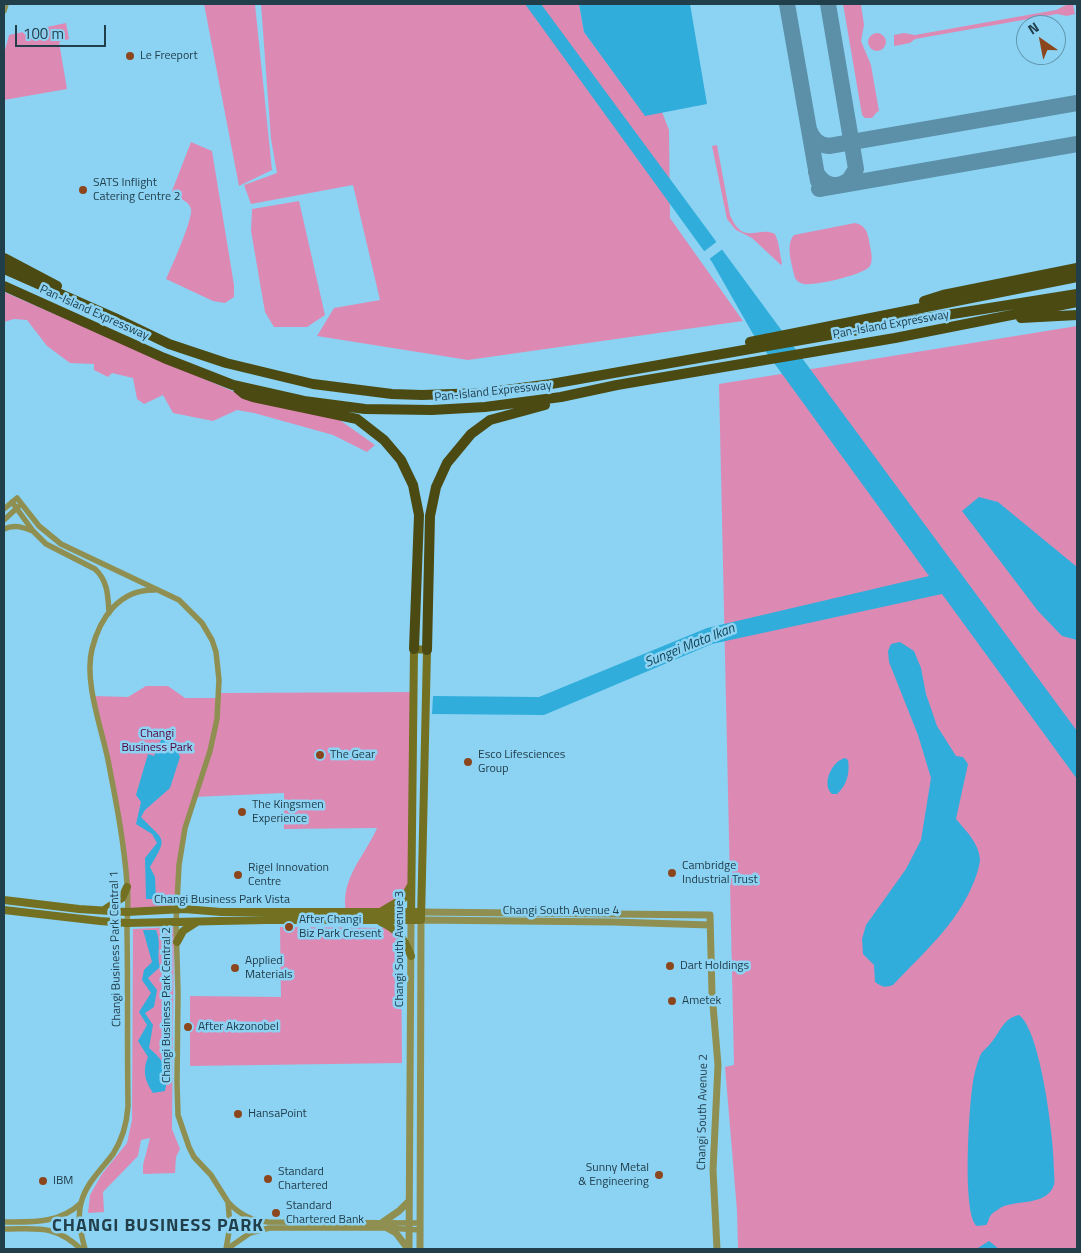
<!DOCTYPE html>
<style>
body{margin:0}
#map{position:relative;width:1081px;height:1253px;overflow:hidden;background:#8cd3f3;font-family:"Titillium Web",sans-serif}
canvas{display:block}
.frame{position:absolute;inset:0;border:5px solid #213e4b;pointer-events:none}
.north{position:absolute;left:1016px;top:15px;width:50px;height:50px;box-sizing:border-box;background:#8cd3f3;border:1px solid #6197b0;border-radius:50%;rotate:327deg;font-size:14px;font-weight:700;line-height:20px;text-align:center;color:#213e4b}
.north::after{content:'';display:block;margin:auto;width:18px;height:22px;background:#8b461d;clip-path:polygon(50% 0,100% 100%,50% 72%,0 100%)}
.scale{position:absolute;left:15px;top:25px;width:91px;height:22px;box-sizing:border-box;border:2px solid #213e4b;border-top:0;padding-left:6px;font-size:15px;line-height:18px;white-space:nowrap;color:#213e4b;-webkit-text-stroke:4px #8cd3f3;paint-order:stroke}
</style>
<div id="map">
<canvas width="1081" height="1253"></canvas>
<div class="frame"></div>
<div class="north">N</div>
<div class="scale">100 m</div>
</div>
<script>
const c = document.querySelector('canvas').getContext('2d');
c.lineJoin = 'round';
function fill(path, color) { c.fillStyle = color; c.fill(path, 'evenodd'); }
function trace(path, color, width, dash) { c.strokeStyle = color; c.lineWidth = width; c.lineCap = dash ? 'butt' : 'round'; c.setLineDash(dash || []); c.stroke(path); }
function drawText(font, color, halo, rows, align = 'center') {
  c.font = font + ' "Titillium Web",sans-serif'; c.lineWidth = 5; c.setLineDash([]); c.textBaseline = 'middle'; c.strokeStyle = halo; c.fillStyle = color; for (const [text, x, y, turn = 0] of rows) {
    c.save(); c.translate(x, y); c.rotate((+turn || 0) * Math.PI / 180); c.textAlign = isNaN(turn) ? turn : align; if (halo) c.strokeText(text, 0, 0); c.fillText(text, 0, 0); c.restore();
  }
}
fill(new Path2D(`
 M204 4H255L272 170 239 186Z
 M261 4H579L584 32 645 115 662 112 669 130 670 218 743 321 468 360 317 336 334 308 380 300 353 185 251 204 244 185 277 173 271 139Z
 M843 4H861L864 25 861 41 871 65 879 111 877 112 872 118H865L862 115Z
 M1066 5H1073L1075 14 1067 16 1057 14 915 39 910 43 895 46 894 45V35L904 33 915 35 1056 10Z
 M66 23 69 39 59 42 67 89 4 100V54L9 35Z
 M868 42a9 9 0 1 1 18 0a9 9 0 1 1-18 0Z
 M191 142 212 151 234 285V297L225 303 213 301 166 279C171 268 193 219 191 209 189 201 180 199 173 195L172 191Z
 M717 145 730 215C743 247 759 225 775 234L778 242 782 264 781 265 752 238 736 230 727 219 712 146Z
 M299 201 325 315 307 327H274L265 312 251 231 252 209Z
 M855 223C865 225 867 231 869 240 870 248 874 259 870 266 864 275 814 286 804 284 799 283 797 281 795 278 792 265 785 245 794 235Z
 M4 292 253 400 334 416 375 445 367 452 333 435 254 413 237 410 213 421 173 413 163 395 144 404 137 399 133 378 112 373 108 377 94 370V364L70 363 47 346 27 320 14 319 4 322Z
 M1077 326V1249H738L737 1211 725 1067 734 1065 719 384Z
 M146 686H168L185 698H218L219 693 414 692 409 890 380 911 346 912C340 878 365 856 377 828L284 829V793L194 797 181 846 177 909 128 911 124 851 94 696 128 697Z
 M174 927 172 1129 180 1149 176 1157 175 1173 143 1174V1165L150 1138 141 1140 138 1156 103 1192 104 1212 88 1213 90 1195 102 1174 127 1143 132 1120 133 929Z
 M280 927 387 928 401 944 402 1063 190 1066V996L281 997Z`), '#dc8ab4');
fill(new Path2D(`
 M525 4H541L1077 731V779L942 594 712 644 544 715 432 714 433 696 539 697 707 628 929 576 753 334 712 262Z
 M579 4H690L707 104 645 116 584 32Z
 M979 497 998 502 1077 567V640L1062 636 1038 611 962 511Z
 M900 642 914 651 921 668 926 694 937 726 956 756 963 757 968 764 956 819C966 831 980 844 980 861 979 868 976 877 973 884 956 925 923 953 893 985 885 988 882 987 875 982L874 965 863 954 862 939 866 925 906 869 921 840 931 778 918 735 889 662 888 651 891 644Z
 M161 740H173L180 757 170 788 145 810 141 817C164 842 169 835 150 867L155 877 156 899H146L145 858 157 843 152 834 136 824 141 802 136 795 148 754 154 756Z
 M845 758 848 760C850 773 847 785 837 794H832C821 784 832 761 845 758Z
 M143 930H156C162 945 156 952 160 967L148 978 157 990 154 1007 145 1013 153 1025 149 1048C165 1062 170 1069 165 1091L153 1093C145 1081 142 1071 148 1057L138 1041 147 1025 139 1012 151 993 142 980 144 970 152 962Z
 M1019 1015C1041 1031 1054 1140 1054 1169 1054 1174 1055 1181 1054 1185 1046 1207 1016 1199 1000 1208 998 1210 992 1213 991 1215 988 1218 989 1222 986 1225L977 1226C962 1216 969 1110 972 1089 973 1078 976 1066 980 1056 982 1051 987 1048 990 1044 1000 1033 1003 1018 1019 1015Z
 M989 1241 999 1249H978V1248Z`), '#30addb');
fill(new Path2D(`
 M719 240 724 248 708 260 702 253Z`), '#8cd3f3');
trace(new Path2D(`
 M787 4 818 181
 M809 129C812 139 818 145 829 146L1077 103
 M816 172C824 186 836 189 849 180L856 169 828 4
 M819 189 1077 144`), '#5c90a8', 16);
trace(new Path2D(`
 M4 11 6 4
 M12 502 33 531 46 544 95 569C108 581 108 596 109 613
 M4 509 17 498 39 526 61 544 179 600 202 623 212 640 216 652 219 680 217 719 210 751 185 828 179 865 176 922 178 993 177 1083 178 1115 189 1147 194 1157 211 1175 228 1202 230 1226 226 1249
 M4 520 18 507
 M4 529C14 524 22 527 33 531
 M228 1202C240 1215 251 1220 268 1222L420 1223
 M4 1222C32 1222 59 1224 81 1203
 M4 1229C38 1229 54 1224 81 1249
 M85 1249C81 1234 77 1218 81 1203 86 1183 101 1170 113 1154 122 1140 127 1122 128 1106 127 1048 128 990 127 932 127 916 129 899 127 883 124 842 116 801 108 760 101 726 84 682 92 649 100 617 120 589 155 590
 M227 1249 250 1233 269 1228H387L420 1230`), '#8f8f52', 5.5);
trace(new Path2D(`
 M421 912 710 915 712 993 718 1065 713 1170 717 1249
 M383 1222 399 1211 409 1201
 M387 1228 396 1233 408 1249
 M409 1249 411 920
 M420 1249 421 920 613 922 710 925`), '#8f8f52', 7);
trace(new Path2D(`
 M4 900 79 909 127 912 184 909 221 912H416
 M4 910 100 921 127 923 266 920H421L427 650 414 649 411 920
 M104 910 122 898 127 887
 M382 911 404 898 410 887
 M381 922C397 929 405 939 411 956
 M177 942 183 931 197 922`), '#737121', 8);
trace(new Path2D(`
 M4 258 57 286
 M4 269 115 318 169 344 226 363 313 384 392 394 422 395 483 393 551 384 915 320 1077 294
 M4 286 164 358 233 385 304 401 365 409 432 410 485 407 561 397 617 385 895 338 1077 302
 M924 301 943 295 1077 268
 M1021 318 1077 315
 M750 342 1077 277
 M238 389 244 394 253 397 357 419 384 440 401 460 413 485 419 515 414 649
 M427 650 430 516 436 487 447 463 471 434 490 420 545 405`), '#4b4a13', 10);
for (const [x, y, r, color] of [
 [130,56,5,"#8b461d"],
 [83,190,5,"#8b461d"],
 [320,755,5,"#8b461d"],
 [468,762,5,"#8b461d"],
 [242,812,5,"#8b461d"],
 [672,873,5,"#8b461d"],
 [238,875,5,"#8b461d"],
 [289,927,5,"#8b461d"],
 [670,966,5,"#8b461d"],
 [235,968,5,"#8b461d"],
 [672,1001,5,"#8b461d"],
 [188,1027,5,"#8b461d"],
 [238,1114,5,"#8b461d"],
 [659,1175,5,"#8b461d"],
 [268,1179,5,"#8b461d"],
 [43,1181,5,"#8b461d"],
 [276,1213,5,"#8b461d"]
]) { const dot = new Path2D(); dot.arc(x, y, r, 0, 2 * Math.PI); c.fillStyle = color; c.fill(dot); trace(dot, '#8cd3f3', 2); }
drawText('12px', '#213e4b', '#8cd3f3', [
 ["Le Freeport",140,56],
 ["SATS Inflight",93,183],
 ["Catering Centre 2",93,197],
 ["The Gear",330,755],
 ["Esco Lifesciences",478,755],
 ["Group",478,769],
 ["The Kingsmen",252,805],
 ["Experience",252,819],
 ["Cambridge",682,866],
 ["Industrial Trust",682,880],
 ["Rigel Innovation",248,868],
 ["Centre",248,882],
 ["After Changi",299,920],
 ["Biz Park Cresent",299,934],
 ["Applied",245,961],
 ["Materials",245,975],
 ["Dart Holdings",680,966],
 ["Ametek",682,1001],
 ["After Akzonobel",198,1027],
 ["HansaPoint",248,1114],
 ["Sunny Metal",649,1168,"right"],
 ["& Engineering",649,1182,"right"],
 ["Standard",278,1172],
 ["Chartered",278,1186],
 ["IBM",53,1181],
 ["Standard",286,1206],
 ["Chartered Bank",286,1220]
], 'left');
drawText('12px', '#213e4b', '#8cd3f3', [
 ["Pan-Island Expressway",94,313,24],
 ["Pan-Island Expressway",891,325,-10],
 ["Pan-Island Expressway",493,392,-6],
 ["Changi Business Park Vista",222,900],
 ["Changi South Avenue 4",561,911],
 ["Changi Business Park Central 1",116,949,-91],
 ["Changi South Avenue 3",400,949,-90],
 ["Changi Business Park Central 2",167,1005,-90],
 ["Changi South Avenue 2",703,1112,-89]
]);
drawText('12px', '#550238', '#8cd3f3', [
 ["Changi",157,734],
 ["Business Park",157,748]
]);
drawText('italic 14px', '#134559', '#8cd3f3', [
 ["Sungei Mata Ikan",690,646,-22]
]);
c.letterSpacing = '1px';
drawText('bold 18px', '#213e4b', '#8cd3f3', [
 ["CHANGI BUSINESS PARK",158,1227]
]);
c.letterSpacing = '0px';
</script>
